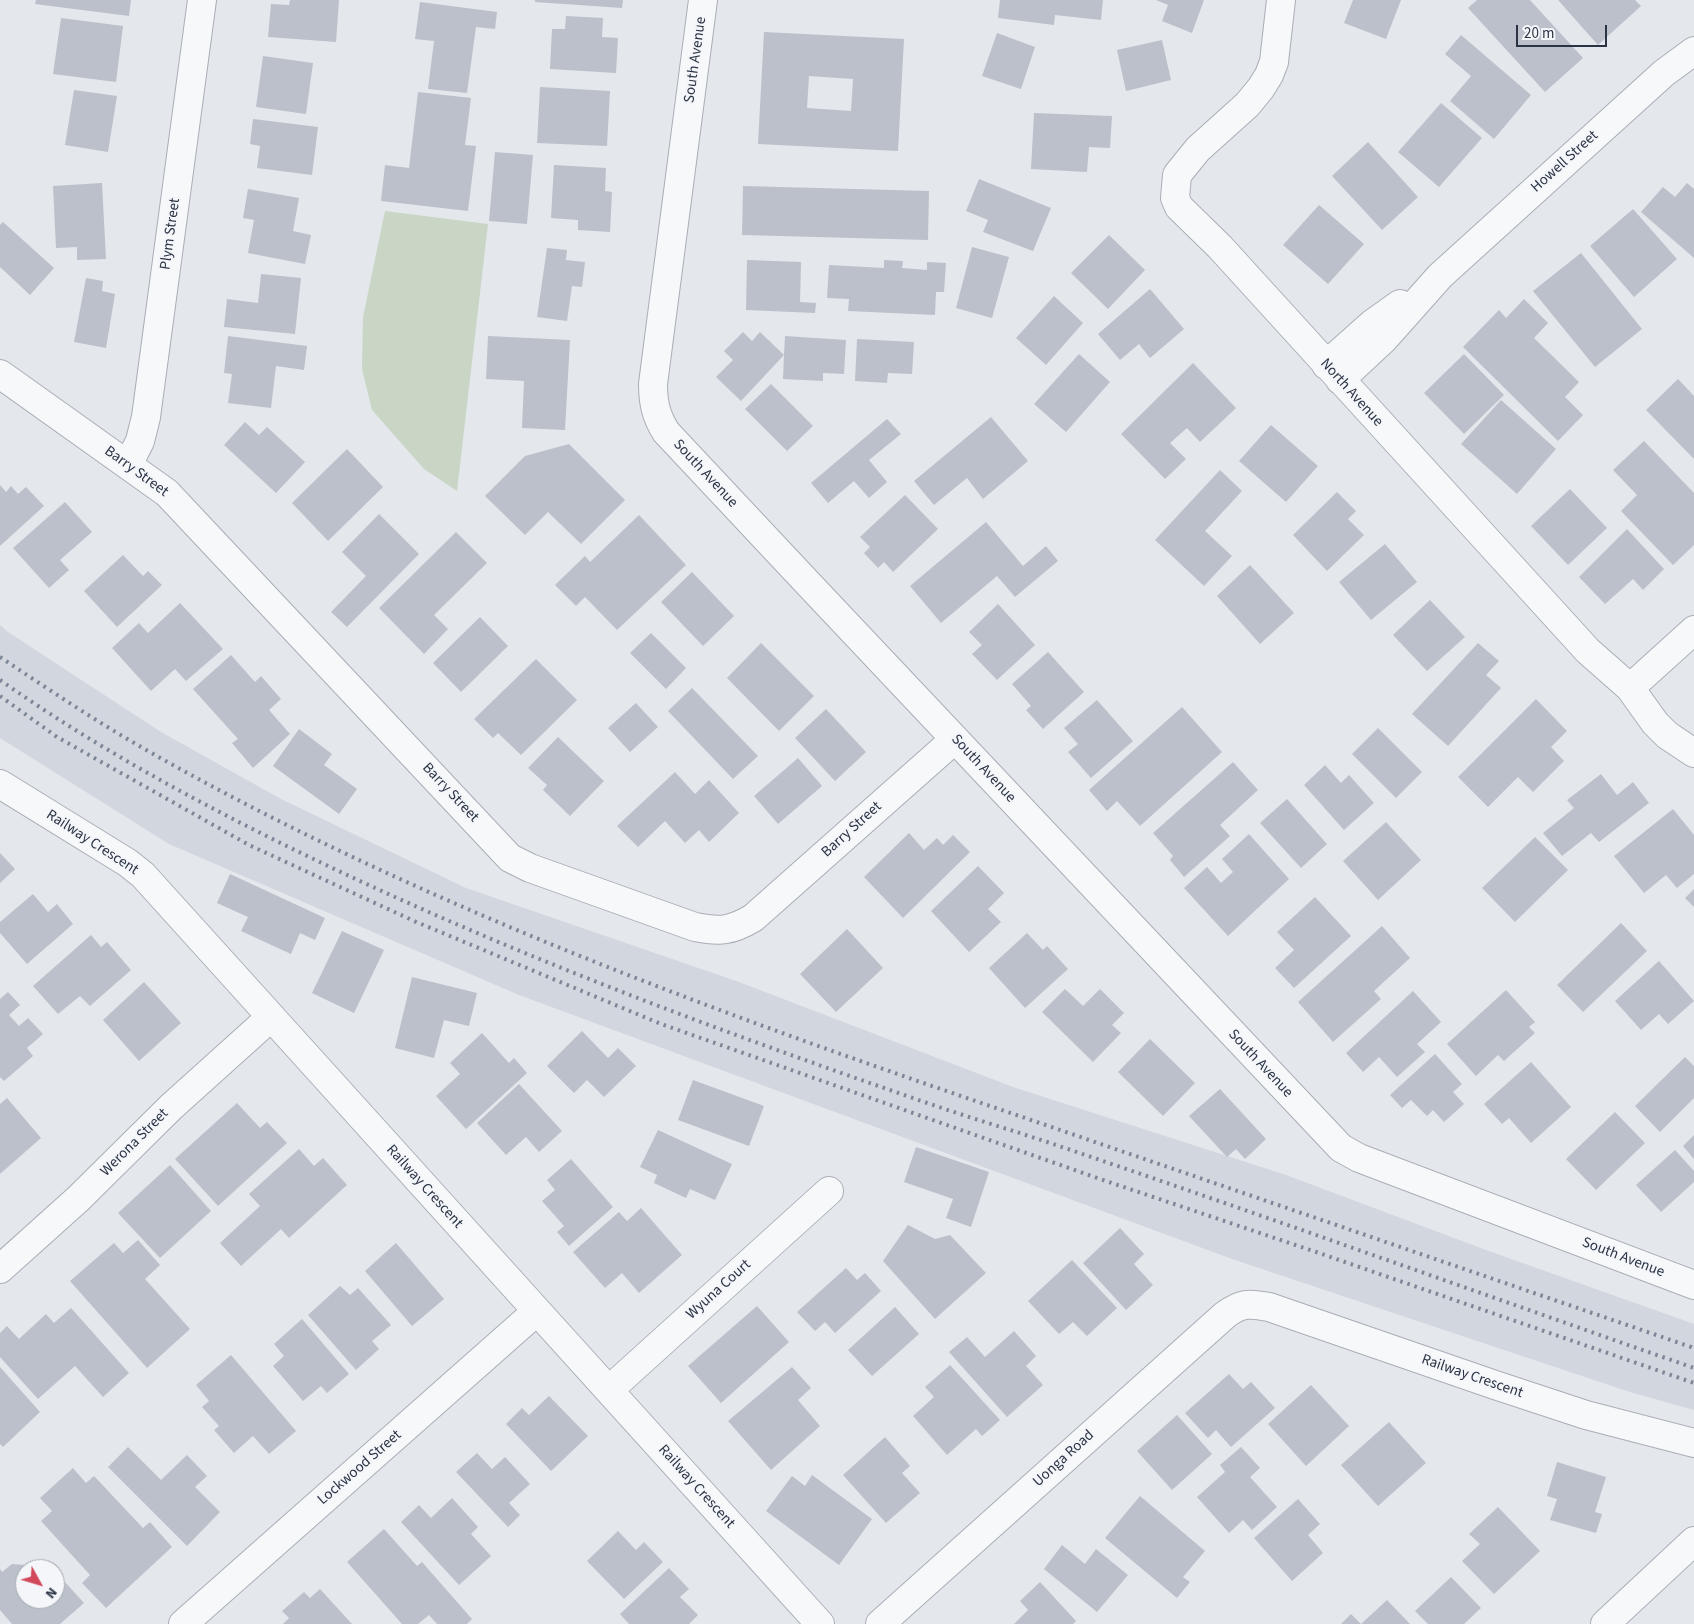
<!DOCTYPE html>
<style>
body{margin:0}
#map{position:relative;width:1694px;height:1624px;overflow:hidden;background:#e4e7ec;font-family:"Source Sans 3",sans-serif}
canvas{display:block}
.north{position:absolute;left:15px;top:1559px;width:50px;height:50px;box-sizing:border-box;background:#f4f6f9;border:1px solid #a4a8b1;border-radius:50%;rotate:129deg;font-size:14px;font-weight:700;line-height:20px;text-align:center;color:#2b3445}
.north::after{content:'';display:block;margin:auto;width:18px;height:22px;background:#d1495b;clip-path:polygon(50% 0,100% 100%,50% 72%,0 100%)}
.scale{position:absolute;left:1516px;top:25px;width:91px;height:22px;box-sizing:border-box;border:2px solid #2b3445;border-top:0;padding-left:6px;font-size:15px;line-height:18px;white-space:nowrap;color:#2b3445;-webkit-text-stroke:4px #f4f6f9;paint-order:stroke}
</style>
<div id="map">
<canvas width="1694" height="1624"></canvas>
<div class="north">N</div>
<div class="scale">20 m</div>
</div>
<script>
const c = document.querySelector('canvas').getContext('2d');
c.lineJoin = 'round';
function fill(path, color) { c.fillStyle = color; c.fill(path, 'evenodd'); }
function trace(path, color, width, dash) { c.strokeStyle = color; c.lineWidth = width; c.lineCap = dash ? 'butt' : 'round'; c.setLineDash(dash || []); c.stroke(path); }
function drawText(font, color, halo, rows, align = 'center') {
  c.font = font + ' "Source Sans 3",sans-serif'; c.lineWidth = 4.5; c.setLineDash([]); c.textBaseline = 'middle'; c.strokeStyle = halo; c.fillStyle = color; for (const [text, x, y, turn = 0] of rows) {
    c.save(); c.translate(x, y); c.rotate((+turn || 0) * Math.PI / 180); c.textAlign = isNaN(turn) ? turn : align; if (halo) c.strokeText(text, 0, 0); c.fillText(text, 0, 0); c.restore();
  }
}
fill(new Path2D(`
 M0 625 8 632 161 732 281 799 466 888 739 982 1013 1087 1286 1175 1486 1250 1694 1324V1410L1630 1392 1232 1259 519 995 169 844 0 738Z`), '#d2d6de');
fill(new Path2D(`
 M385 211 488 224 457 491 424 469 372 410 362 369 363 317Z`), '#c9d6c5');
fill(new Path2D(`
 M36 0H131L129 16 35 4Z
 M290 0H339L336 42 268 37 271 4 289 5Z
 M535 0H623L622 8 535 2Z
 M1000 0H1103L1101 20 1055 15 1054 25 998 18Z
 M1156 0H1204L1192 33 1162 21 1168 5Z
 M1353 0H1401L1386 39 1344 23Z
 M1477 0H1530L1583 58 1545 92 1468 8Z
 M1558 0H1635L1641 6 1598 45Z
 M420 2 497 12 495 29 476 27 467 93 428 89 434 41 415 39Z
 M566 16 603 18 602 37 618 38 616 73 550 69 552 29H565Z
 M61 18 123 26 116 82 53 74Z
 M764 32 904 39 898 151 758 144ZM809 76 853 79 851 111 807 108Z
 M997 33 1035 47 1021 89 982 76Z
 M1461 35 1531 95 1494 139 1450 101 1471 76 1445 54Z
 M1162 40 1171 80 1126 91 1117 50Z
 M263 56 313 63 306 114 256 107Z
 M540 87 610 91 607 146 537 143Z
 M74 90 117 96 108 152 65 145Z
 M418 92 471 98 465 145 476 146 468 211 381 201 385 165 409 168Z
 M1441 103 1482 138 1439 187 1398 152Z
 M1034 113 1112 116 1110 148 1089 147 1087 172 1031 169Z
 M253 119 318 127 312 175 257 168 260 146 250 144Z
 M1368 142 1418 197 1382 230 1332 176Z
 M495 152 533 155 527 224 489 221Z
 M554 165 606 168 605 191 612 192 610 232 578 230V220L551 218Z
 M979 179 1051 208 1033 251 983 232 988 220 966 211Z
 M102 183 106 259 77 260V247L56 248 53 186Z
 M1687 183 1694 189V258L1641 212 1663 187 1675 197Z
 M743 186 929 191 928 240 742 235Z
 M248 189 299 198 293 231 311 235 305 264 248 253 254 220 243 218Z
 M1319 205 1364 244 1328 284 1283 245Z
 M1633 209 1677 259 1634 297 1590 246Z
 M3 222 54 268 30 295 0 267V225Z
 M1109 235 1145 270 1108 309 1071 273Z
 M972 247 1009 257 992 318 956 308Z
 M547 248 567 250 566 260 585 262 582 287 572 286 567 321 537 317Z
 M1581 253 1642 329 1595 367 1533 291Z
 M747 260 801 262 800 302 816 303 815 313 746 310Z
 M884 260 903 261 902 268 927 270V262L946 263 944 292H936L935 315 848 311 849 299 827 298 829 265 884 268Z
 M261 274 301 278 295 334 224 327 227 299 258 303Z
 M86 278 103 281 102 291 115 294 106 348 74 342Z
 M1150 289 1184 329 1150 358 1139 344 1120 360 1098 334Z
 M1054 296 1083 323 1046 365 1016 338Z
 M1524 299 1548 323 1534 338 1579 382 1565 397 1583 415 1558 441 1463 347 1499 310 1506 318Z
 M743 332 752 341 760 332 784 355 785 336 846 340 844 374 823 373V381L783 379 784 355 741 401 716 377 733 360 724 351Z
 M228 336 307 346 304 370 276 366 271 408 228 403 232 374 224 373Z
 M488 336 570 340 565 430 522 428 524 381 486 379Z
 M857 339 914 342 912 374 888 373 887 383 855 381Z
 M1079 354 1110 382 1066 432 1034 404Z
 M1464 354 1504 395 1464 434 1424 393Z
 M1193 363 1236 408 1200 442 1187 428 1170 443 1186 459 1165 479 1121 434Z
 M1678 379 1694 396V459L1646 410Z
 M771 384 813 426 787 451 745 409Z
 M1501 400 1556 449 1517 494 1461 444Z
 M991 417 1028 461 983 499 967 478 934 505 914 481Z
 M887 419 901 434 869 460 887 482 869 498 854 481 828 503 811 483Z
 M245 422 259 435 267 427 305 462 276 493 224 445Z
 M1271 425 1318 466 1286 502 1239 461Z
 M1644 441 1694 493V545L1673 565 1621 511 1637 495 1613 470Z
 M569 444 625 500 581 544 548 512 525 535 485 496 525 456Z
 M347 449 383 487 328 541 292 503Z
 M1220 470 1242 491 1205 531 1232 556 1204 586 1155 540Z
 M0 485 6 492 11 486 18 494 26 487 44 506 0 546Z
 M1570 489 1607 528 1568 565 1531 526Z
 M1337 492 1356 511 1348 519 1364 535 1327 571 1293 535Z
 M905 495 938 529 893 572 884 562 878 568 864 553 870 547 860 537Z
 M65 502 92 532 60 560 69 570 49 588 13 548Z
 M379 514 419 554 347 627 331 612 366 576 342 552Z
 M639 515 686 565 617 630 585 597 576 606 555 585 585 556 590 562Z
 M986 522 1023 566 1046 546 1058 561 1015 597 997 576 941 623 910 586Z
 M1627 529 1664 569 1643 590 1633 579 1605 604 1579 577Z
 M456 532 487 563 434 615 448 629 424 654 379 608Z
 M1385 544 1417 582 1371 620 1339 582Z
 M123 555 143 576 148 571 162 585 117 627 84 591Z
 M1250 565 1294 613 1260 644 1217 596Z
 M692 572 734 616 703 646 661 602Z
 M1430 600 1465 637 1427 671 1393 635Z
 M180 603 223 649 186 681 175 669 151 691 112 648 139 623 148 633Z
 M998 604 1035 645 997 680 972 654 982 645 969 632Z
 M480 617 508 646 461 692 433 663Z
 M651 633 686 668 666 689 630 653Z
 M761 643 814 696 779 731 727 678Z
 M1478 643 1499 661 1486 675 1501 688 1448 746 1412 714Z
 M1048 652 1084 692 1043 729 1026 710 1031 706 1012 684Z
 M231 655 255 682 261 676 281 699 269 710 290 734 253 768 232 743 238 739 193 689Z
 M536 659 577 700 521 755 498 733 493 738 474 719Z
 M692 688 758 756 733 779 668 711Z
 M1536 699 1567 731 1551 747 1564 761 1533 792 1518 777 1488 807 1458 777Z
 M1097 700 1133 741 1091 778 1068 752 1078 744 1064 728Z
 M636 703 658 727 630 752 608 728Z
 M1182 707 1222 752 1140 826 1117 801 1107 811 1089 790Z
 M826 709 866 752 835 781 795 738Z
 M1378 728 1422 772 1396 798 1352 754Z
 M299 729 332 754 324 765 357 789 339 814 273 766Z
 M558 737 604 781 570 816 543 790 547 785 528 768Z
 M798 758 822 786 778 824 754 796Z
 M1233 762 1258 790 1220 825 1230 836 1184 877 1170 860 1173 856 1153 833Z
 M1325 765 1341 783 1349 775 1374 803 1344 830 1304 785Z
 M675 772 695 794 709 780 739 813 709 842 699 830 685 843 665 821 638 847 617 826Z
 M1601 774 1617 795 1633 782 1649 803 1599 842 1591 833 1562 856 1543 833 1574 808 1567 800Z
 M1287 799 1327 844 1301 868 1260 823Z
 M1673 809 1694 835V874L1677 888 1666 875 1644 893 1614 856Z
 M1386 822 1421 860 1378 900 1343 861Z
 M909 833 924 850 937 838 943 845 953 835 970 852 903 918 864 877Z
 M1249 834 1289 879 1228 936 1184 888 1207 867 1221 883 1233 872 1222 859Z
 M1535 837 1568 870 1515 922 1482 888Z
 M0 853 15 869 0 883Z
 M978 866 1004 893 988 909 1001 922 969 952 931 911Z
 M230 874 325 918 315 940 300 933 291 954 241 931 248 917 217 903Z
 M1694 889V907L1685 898Z
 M33 894 48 912 57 904 73 924 27 964 0 933V922Z
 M1315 897 1351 936 1294 988 1275 968 1294 950 1277 932Z
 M1621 923 1647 951 1583 1012 1557 985Z
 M1382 926 1410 958 1374 991 1381 999 1333 1042 1298 1002Z
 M847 929 883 968 836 1012 800 974Z
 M342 931 384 950 354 1013 312 993Z
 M1027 933 1043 950 1047 946 1068 969 1025 1008 989 968Z
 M91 935 101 947 107 942 131 970 90 1006 80 996 58 1014 33 986Z
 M1659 961 1694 1001 1668 1024 1659 1014 1641 1030 1615 1001Z
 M412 977 477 993 469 1026 444 1020 434 1058 395 1048Z
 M144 982 181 1023 139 1061 103 1020Z
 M1065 989 1083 1006 1100 989 1124 1013 1112 1025 1121 1033 1093 1062 1042 1012Z
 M1506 990 1535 1022 1529 1027 1535 1033 1504 1061 1498 1055 1476 1076 1447 1044Z
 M1413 991 1441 1022 1417 1044 1425 1052 1397 1077 1379 1057 1363 1072 1346 1053Z
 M8 992 20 1005 9 1015 19 1026 28 1018 43 1034 27 1048 33 1056 4 1081 0 1077V999Z
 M582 1031 608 1058 618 1048 636 1066 604 1097 587 1080 574 1093 547 1066Z
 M482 1033 509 1063 514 1058 527 1073 466 1129 436 1096 460 1074 450 1063Z
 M1150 1039 1195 1083 1163 1116 1118 1072Z
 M1435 1054 1462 1084 1453 1092 1464 1104 1444 1122 1433 1110 1427 1116 1411 1100 1402 1108 1390 1095Z
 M1685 1057 1694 1066V1098L1660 1132 1635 1106Z
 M1531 1062 1571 1107 1531 1143 1509 1118 1502 1124 1484 1104Z
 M693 1080 764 1106 749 1146 678 1120Z
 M519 1084 562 1131 539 1152 526 1137 506 1155 477 1123Z
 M1220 1089 1266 1139 1245 1159 1236 1149 1227 1157 1189 1116Z
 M7 1098 41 1138 0 1174V1104Z
 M237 1103 260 1128 267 1122 287 1143 218 1206 175 1159Z
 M1615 1112 1645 1143 1596 1190 1566 1159Z
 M658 1130 732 1164 715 1200 690 1189 686 1198 654 1183 657 1175 640 1167Z
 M1694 1135V1159L1683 1146Z
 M916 1147 989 1172 971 1227 946 1218 953 1199 904 1182Z
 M299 1149 314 1166 323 1158 347 1185 289 1238 281 1229 241 1266 220 1243 260 1206 249 1194Z
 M1675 1150 1694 1171V1182L1661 1212 1636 1185Z
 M571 1159 613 1207 569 1246 557 1232 564 1226 542 1201 555 1190 547 1180Z
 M170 1165 211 1211 160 1258 118 1213Z
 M641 1208 682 1255 639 1293 622 1273 605 1288 573 1252 619 1212 627 1221Z
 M908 1225 935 1239 950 1235 986 1273 935 1319 883 1261Z
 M1120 1228 1144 1254 1134 1264 1153 1285 1126 1310 1083 1263Z
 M138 1240 160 1265 145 1279 190 1329 147 1368 70 1281 114 1243 123 1253Z
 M396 1243 444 1299 412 1326 365 1271Z
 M1072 1260 1117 1308 1087 1336 1073 1322 1059 1334 1028 1301Z
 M846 1268 857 1280 865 1273 881 1291 835 1333 825 1322 815 1331 797 1312Z
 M340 1286 350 1295 358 1288 391 1325 372 1341 379 1349 356 1370 308 1315Z
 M757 1306 789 1342 721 1403 688 1366Z
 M895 1307 919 1334 872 1376 848 1350Z
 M71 1308 129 1373 103 1397 75 1366 38 1399 0 1357V1333L7 1326 19 1339 46 1314 54 1323Z
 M302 1319 349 1374 327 1393 321 1386 303 1401 273 1366 284 1356 274 1344Z
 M1014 1331 1036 1356 1026 1366 1043 1385 1007 1417 949 1352 967 1337 985 1357Z
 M231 1355 296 1431 269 1454 253 1436 234 1453 214 1430 219 1426 202 1407 209 1401 196 1385Z
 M950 1365 1000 1420 982 1436 976 1429 947 1455 913 1416 934 1397 925 1387Z
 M0 1367 40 1412 3 1447 0 1444Z
 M792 1367 811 1388 798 1400 820 1426 771 1470 728 1421Z
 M1229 1374 1243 1389 1251 1382 1275 1408 1231 1447 1216 1430 1208 1438 1185 1413Z
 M1311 1385 1349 1426 1306 1466 1268 1424Z
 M549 1396 588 1436 551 1471 506 1424 522 1408 529 1415Z
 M1177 1415 1212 1454 1172 1490 1137 1451Z
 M1389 1422 1426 1463 1378 1506 1341 1465Z
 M885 1437 910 1466 902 1473 920 1493 886 1523 843 1475Z
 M128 1447 161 1480 187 1455 207 1476 195 1487 220 1512 187 1546 108 1467Z
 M1241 1447 1260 1468 1250 1477 1277 1507 1252 1530 1243 1520 1229 1533 1197 1497 1225 1472 1220 1465Z
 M477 1453 492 1469 505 1457 530 1484 509 1503 520 1515 508 1527 456 1472Z
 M1557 1462 1606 1477 1595 1512 1602 1514 1596 1533 1550 1520 1557 1499 1547 1496Z
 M73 1468 86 1483 94 1476 143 1528 150 1522 172 1547 106 1608 82 1583 90 1575 41 1521 52 1511 40 1498Z
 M812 1475 872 1519 839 1565 766 1511 792 1476 805 1486Z
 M1140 1496 1205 1551 1183 1577 1190 1582 1177 1598 1105 1538Z
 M452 1498 478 1527 471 1534 491 1556 459 1585 401 1522 419 1505 431 1518Z
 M1298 1499 1320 1524 1308 1535 1323 1553 1292 1581 1254 1538Z
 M1498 1507 1540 1551 1494 1594 1462 1561 1480 1544 1469 1534Z
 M384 1529 417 1566 422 1562 472 1619 467 1624H437L429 1615 418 1624H402L347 1562Z
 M618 1531 636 1550 644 1542 663 1562 624 1599 587 1561Z
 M1062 1545 1085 1564 1096 1549 1128 1575 1097 1612 1044 1569Z
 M12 1564 25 1565 28 1569H25V1599H55V1571L84 1603 60 1624H12L0 1610V1569L2 1572Z
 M669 1568 689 1589 680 1597 698 1615 689 1624H629L620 1614Z
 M1451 1577 1481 1608 1464 1624H1428L1415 1611Z
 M1040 1582 1076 1621 1073 1624H1014L1028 1610 1020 1601Z
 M320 1589 352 1624H283L289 1618 282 1611 304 1592 310 1598Z
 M1387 1600 1410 1624H1341L1351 1614 1361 1624Z`), '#bbc0ca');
const minor = new Path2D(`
 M703 0 653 384C653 403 656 416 666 432L802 577 1341 1148 1359 1158 1694 1285
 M1281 0 1274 62 1269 75 1261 88 1247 105 1198 149 1177 175 1175 198 1179 207 1220 247 1588 651 1630 688 1655 723 1667 735 1694 753
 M1326 365 1372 324 1400 304
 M0 374 167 493 510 858 530 868 695 927C720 932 731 931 753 918L955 739
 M1340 380 1384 339 1440 276 1664 73 1694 51
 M128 465 140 441 146 417 202 0
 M1630 688 1694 630
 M0 784 128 863 143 875 820 1624
 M0 1269 78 1199 171 1107 271 1017
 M609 1390 829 1191
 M183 1624 537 1311
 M880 1624 1225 1315C1241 1303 1249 1303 1269 1307L1495 1385 1586 1415 1694 1443
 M1605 1624 1694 1541`);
trace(minor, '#a9aeb7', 30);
trace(minor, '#f7f8fa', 28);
trace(new Path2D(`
 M0 657C48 689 97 722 148 751 426 909 729 1017 1031 1120 1252 1196 1473 1272 1694 1348
 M0 680C108 756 226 818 345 874 537 964 736 1037 936 1106 977 1120 1018 1132 1059 1146 1271 1218 1482 1294 1694 1368
 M0 696 57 737 249 845 414 921 661 1024 1100 1179 1319 1253 1694 1383`), '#7d8696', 4, [2.5, 5]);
drawText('15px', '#2b3445', '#f4f6f9', [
 ["South Avenue",696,60,-82],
 ["Howell Street",1565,162,-42],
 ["Plym Street",171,234,-82],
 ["North Avenue",1351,393,48],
 ["Barry Street",136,472,36],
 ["South Avenue",705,474,47],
 ["South Avenue",983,769,47],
 ["Barry Street",450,793,47],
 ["Barry Street",852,830,-42],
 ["Railway Crescent",92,843,33],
 ["South Avenue",1260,1064,47],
 ["Werona Street",135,1143,-45],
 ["Railway Crescent",424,1187,48],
 ["South Avenue",1623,1258,21],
 ["Wyuna Court",719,1290,-42],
 ["Railway Crescent",1472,1377,19],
 ["Uonga Road",1064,1459,-42],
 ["Lockwood Street",360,1468,-41],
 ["Railway Crescent",696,1487,48]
]);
</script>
